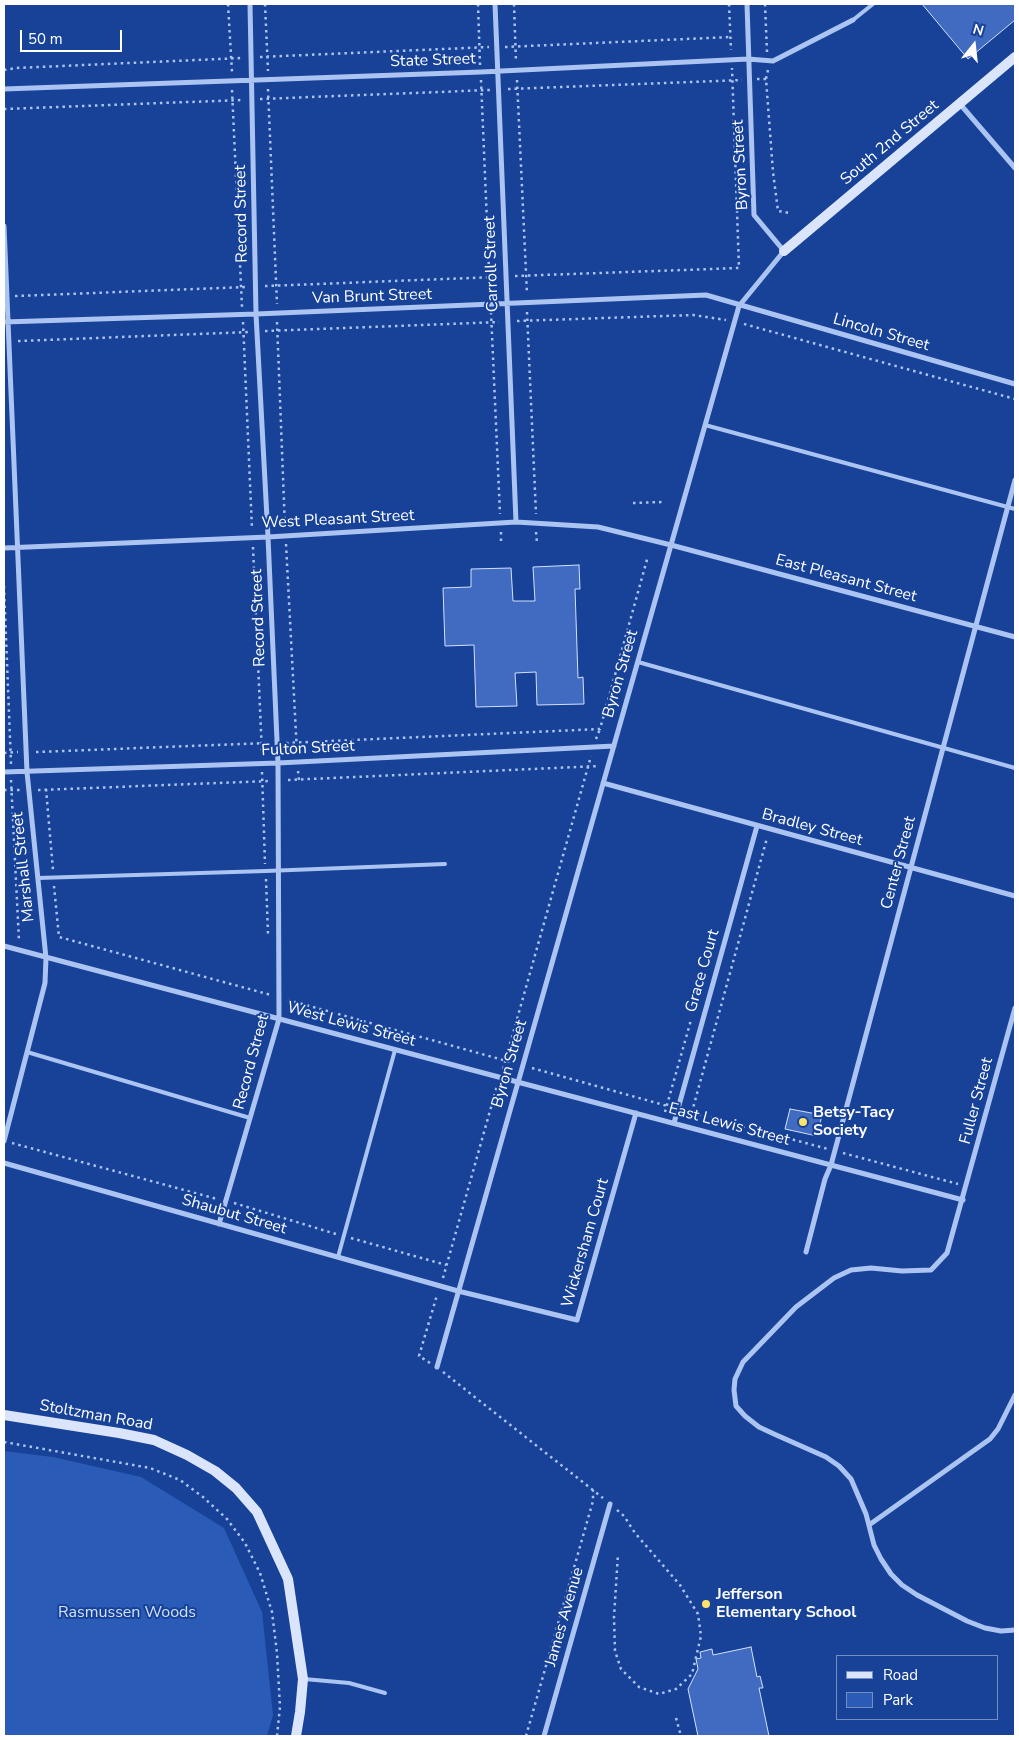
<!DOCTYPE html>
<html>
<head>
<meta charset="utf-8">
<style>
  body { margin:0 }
  #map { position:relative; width:1019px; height:1740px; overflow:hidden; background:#174298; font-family:"Nunito Sans",sans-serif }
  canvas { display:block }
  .frame { position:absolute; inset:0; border:5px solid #fff; pointer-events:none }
  .legend { position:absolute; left:836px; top:1655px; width:162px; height:65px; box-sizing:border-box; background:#174298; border:1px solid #748ec1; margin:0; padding:6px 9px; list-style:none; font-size:15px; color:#fff }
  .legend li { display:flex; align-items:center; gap:10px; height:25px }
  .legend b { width:25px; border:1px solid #748ec1 }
  .north { position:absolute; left:949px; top:20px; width:50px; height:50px; -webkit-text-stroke:4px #174298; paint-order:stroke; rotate:16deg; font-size:14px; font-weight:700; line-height:20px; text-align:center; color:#fff }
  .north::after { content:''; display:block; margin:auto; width:18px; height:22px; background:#fff; clip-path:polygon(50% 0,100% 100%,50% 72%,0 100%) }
  .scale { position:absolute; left:20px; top:30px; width:102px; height:22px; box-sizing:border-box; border:2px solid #fff; border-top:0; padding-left:6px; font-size:15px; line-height:18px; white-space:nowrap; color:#fff; -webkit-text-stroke:4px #174298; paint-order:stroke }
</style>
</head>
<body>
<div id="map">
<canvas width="1019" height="1740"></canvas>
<div class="frame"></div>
<ul class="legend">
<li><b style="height:6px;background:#dae5fc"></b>Road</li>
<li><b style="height:14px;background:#2a5bb6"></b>Park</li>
</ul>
<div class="north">N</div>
<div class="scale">50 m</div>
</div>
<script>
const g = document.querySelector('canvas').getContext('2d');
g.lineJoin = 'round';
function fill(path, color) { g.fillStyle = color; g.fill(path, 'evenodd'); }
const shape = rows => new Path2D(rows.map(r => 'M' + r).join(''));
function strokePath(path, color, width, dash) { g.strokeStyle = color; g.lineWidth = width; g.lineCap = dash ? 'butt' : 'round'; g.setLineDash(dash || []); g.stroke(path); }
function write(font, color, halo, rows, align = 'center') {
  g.font = font + ' "Nunito Sans",sans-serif'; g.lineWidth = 4; g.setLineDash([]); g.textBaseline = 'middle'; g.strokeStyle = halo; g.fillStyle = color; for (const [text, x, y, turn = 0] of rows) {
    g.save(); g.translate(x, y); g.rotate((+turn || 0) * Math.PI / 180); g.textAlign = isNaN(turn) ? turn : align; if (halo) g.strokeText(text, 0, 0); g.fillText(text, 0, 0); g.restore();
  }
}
fill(shape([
  [4,1451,53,1457,141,1477,224,1528,262,1612,273,1715,267,1736,4,1736]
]), '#2a5bb6');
const building = shape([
  [922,4,1015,4,1015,20,968,59,922,4],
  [579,565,580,589,575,589,578,678,583,677,584,704,537,705,536,672,515,673,517,706,476,707,474,645,445,646,443,588,471,587,471,569,511,568,513,601,535,601,533,567,579,565],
  [790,1109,822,1115,817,1136,785,1129,790,1109],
  [751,1647,757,1677,760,1676,763,1688,759,1688,769,1736,698,1736,688,1689,698,1669,696,1659,701,1658,700,1652,712,1649,713,1655,751,1647]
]);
fill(building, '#406bc0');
strokePath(building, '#d2e1fc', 1);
strokePath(shape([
  [228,4,232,72],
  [265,4,268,71],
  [478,4,480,65],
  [514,4,516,62],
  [729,4,731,50],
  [765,4,767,52],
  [505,47,731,37],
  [260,57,489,47],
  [4,70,16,68,242,58],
  [768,70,766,79,773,172,778,211,790,213],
  [757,79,766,79],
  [481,80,490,294],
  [517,80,527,294],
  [268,89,277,304],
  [508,89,742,80],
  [232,90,242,307],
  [260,99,490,90],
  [4,109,242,100],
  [515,276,739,268,732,68],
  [265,286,497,277],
  [15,296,247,287],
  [491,312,500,514],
  [527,312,536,514],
  [517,321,693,315,726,320],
  [243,322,252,529],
  [277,322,285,528],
  [744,324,1015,399],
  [265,331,499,322],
  [18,341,250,332],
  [633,503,664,502],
  [501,532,501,544],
  [536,532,537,543],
  [286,544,297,753],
  [253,547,262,754],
  [4,586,11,764],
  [596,739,600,729],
  [286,743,600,729,648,556],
  [36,752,268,743],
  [4,753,18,752],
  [298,771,299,780],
  [262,772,265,864],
  [11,780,19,941],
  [288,780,599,766],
  [46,789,53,870],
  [4,790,20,790],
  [38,790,270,781],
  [266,879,268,934],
  [54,886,59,937,271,995],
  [288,1000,514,1063],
  [532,1068,671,1107],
  [503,1069,591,756],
  [686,1111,828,1149],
  [665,1112,691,1020],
  [690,1119,767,838],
  [12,1143,217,1199],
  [843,1153,958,1184],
  [234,1203,336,1234],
  [351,1238,446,1265],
  [443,1278,497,1086],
  [430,1363,419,1356,437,1295],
  [443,1372,603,1498],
  [4,1442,150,1468,180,1480,203,1497,227,1519,245,1543,260,1573,272,1612,277,1653,280,1707,277,1736],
  [617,1510,624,1516,635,1533,680,1585,698,1614,701,1636,692,1674,676,1689,659,1694,639,1687,621,1669,615,1651,614,1617,618,1554],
  [676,1718,681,1736],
  [526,1736,593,1501,593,1490]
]), '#abc4f2', 2.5, [2.5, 4]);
strokePath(shape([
  [853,20,873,4],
  [705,425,1015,509],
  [638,662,1015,768],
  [38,878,266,871,445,864],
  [27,1052,250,1118],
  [338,1257,395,1050],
  [304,1679,349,1683,385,1693]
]), '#abc4f2', 4);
strokePath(shape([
  [495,4,516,522],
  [4,89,481,72,748,59,773,61,853,20],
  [960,104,1015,168],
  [4,226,27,772,46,958,45,983,4,1141],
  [4,322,256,314,706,295,1015,384],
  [4,548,268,537,516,522,598,527,671,545,1015,637],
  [4,772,278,763,614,746],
  [603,783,1015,896],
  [4,946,963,1200],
  [1015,1008,947,1253,931,1270,902,1271,871,1268,851,1270,834,1278,796,1307,743,1362,735,1379,734,1390,736,1406,745,1416,759,1427,774,1434,826,1457,839,1466,851,1479,866,1514,874,1545,881,1559,891,1574,902,1585,917,1595,967,1621,985,1628,1001,1631,1015,1630],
  [674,1123,757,826],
  [4,1163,458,1291,577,1320,636,1113],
  [219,1224,279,1019,278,763,268,537,256,314,250,4],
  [806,1252,825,1179,831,1165,1015,480],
  [437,1367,739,306,784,251,754,215,747,4],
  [869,1525,990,1439,998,1429,1015,1395],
  [544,1736,610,1504]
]), '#abc4f2', 5);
strokePath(shape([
  [784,251,1015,57],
  [4,1415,119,1433,154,1440,187,1455,215,1471,236,1488,257,1512,288,1579,303,1679,300,1712,296,1736]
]), '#dae5fc', 10);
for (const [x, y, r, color] of [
  [803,1122,5,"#ffe46b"],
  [706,1604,5,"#ffe46b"]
]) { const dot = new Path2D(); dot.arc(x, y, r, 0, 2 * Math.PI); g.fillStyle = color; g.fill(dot); strokePath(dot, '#174298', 2); }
write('16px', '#fff', '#174298', [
  ["State Street",433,61,-2],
  ["South 2nd Street",890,143,-40],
  ["Byron Street",741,165,-93],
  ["Record Street",242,214,-91],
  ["Carroll Street",492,264,-92],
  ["Van Brunt Street",372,297,-2],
  ["Lincoln Street",881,333,16],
  ["West Pleasant Street",338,520,-3],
  ["East Pleasant Street",846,579,15],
  ["Record Street",259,618,-92],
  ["Byron Street",621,674,-74],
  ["Fulton Street",308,749,-3],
  ["Bradley Street",812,828,15],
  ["Center Street",899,863,-75],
  ["Marshall Street",24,867,-96],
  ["Grace Court",703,971,-74],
  ["West Lewis Street",351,1025,15],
  ["Record Street",252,1062,-75],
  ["Byron Street",510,1064,-74],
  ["Fuller Street",977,1101,-75],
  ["East Lewis Street",729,1125,15],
  ["Shaubut Street",234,1215,16],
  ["Wickersham Court",586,1243,-74],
  ["Stoltzman Road",96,1416,10],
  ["James Avenue",565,1617,-74]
]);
write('bold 16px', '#fff', '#174298', [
  ["Betsy-Tacy",813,1113],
  ["Society",813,1131],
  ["Jefferson",716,1595],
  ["Elementary School",716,1613]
], 'left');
write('16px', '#d2e1fc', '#174298', [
  ["Rasmussen Woods",127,1613]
]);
</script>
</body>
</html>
